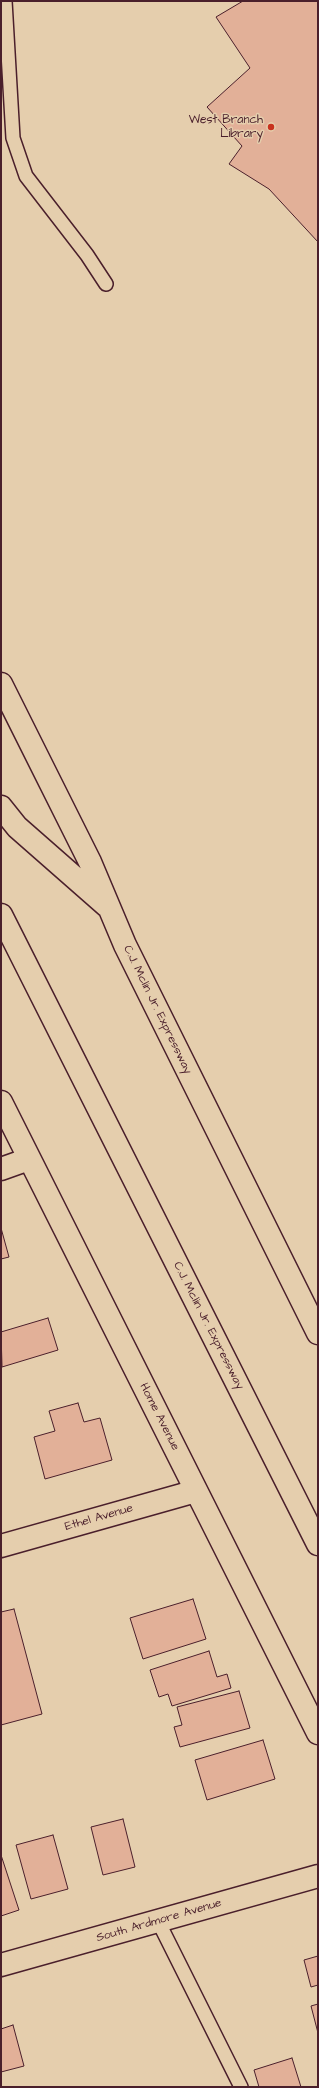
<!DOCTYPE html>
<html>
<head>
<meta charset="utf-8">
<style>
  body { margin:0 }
  #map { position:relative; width:319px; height:2088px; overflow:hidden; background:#e5cead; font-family:"Architects Daughter",sans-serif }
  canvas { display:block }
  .frame { position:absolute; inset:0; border:2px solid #4a1f2b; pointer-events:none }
</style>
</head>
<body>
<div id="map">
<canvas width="319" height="2088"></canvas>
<div class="frame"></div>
</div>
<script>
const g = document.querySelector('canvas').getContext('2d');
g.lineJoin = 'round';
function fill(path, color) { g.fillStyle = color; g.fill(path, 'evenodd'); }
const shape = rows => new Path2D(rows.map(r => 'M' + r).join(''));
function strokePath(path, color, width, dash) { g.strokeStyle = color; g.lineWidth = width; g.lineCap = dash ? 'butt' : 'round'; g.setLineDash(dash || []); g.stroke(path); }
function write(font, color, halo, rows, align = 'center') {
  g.font = font + ' "Architects Daughter",sans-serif'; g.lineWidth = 3; g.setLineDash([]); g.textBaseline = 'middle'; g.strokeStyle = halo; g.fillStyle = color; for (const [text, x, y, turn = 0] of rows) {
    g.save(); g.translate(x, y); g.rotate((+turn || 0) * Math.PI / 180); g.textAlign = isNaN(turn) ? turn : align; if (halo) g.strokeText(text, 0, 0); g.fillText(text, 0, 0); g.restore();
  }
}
const building = shape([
  [243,1,318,1,318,242,269,189,229,164,242,146,207,107,250,68,216,17,243,1],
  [1,1228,9,1257,1,1259,1,1228],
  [48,1318,58,1350,2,1367,1,1332,48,1318],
  [78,1403,84,1422,100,1418,112,1460,45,1479,34,1437,55,1431,49,1411,78,1403],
  [193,1599,206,1639,143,1659,130,1618,193,1599],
  [14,1609,42,1714,1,1725,1,1612,14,1609],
  [209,1651,217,1677,227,1674,231,1688,172,1706,168,1694,159,1697,150,1670,209,1651],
  [239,1691,250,1728,180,1747,174,1727,182,1725,177,1707,239,1691],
  [263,1740,275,1779,207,1800,195,1760,263,1740],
  [123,1819,135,1867,103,1875,91,1827,123,1819],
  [53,1835,68,1889,31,1899,16,1845,53,1835],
  [1,1855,19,1910,1,1916,1,1855],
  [318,1956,318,1985,311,1987,304,1960,318,1956],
  [318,2004,318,2033,311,2006,318,2004],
  [13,2025,24,2066,1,2072,1,2029,13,2025],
  [292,2058,301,2087,259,2087,254,2070,292,2058]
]);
fill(building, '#e2b098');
strokePath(building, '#4a1f2b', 1);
const lane = shape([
  [5,1,13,138,26,176,87,255,106,284],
  [158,1921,241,2087]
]);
const street = shape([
  [1,1102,318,1733],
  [1,1169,29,1159],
  [1,1546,196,1491],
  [1,1965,318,1876]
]);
const highway = shape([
  [1,684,90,862,125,945,318,1333],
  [1,807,17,827,107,906],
  [1,915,318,1544]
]);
strokePath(lane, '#4a1f2b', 16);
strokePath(street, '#4a1f2b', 25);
strokePath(highway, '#4a1f2b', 25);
strokePath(lane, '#e5cead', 13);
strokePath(street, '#e5cead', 22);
strokePath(highway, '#e5cead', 22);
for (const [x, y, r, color] of [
  [271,127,4,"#c8321e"]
]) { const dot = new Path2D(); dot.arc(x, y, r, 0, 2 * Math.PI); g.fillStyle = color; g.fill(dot); strokePath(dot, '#e5cead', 1.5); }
write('12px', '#4a1f2b', '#e5cead', [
  ["West Branch",263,120],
  ["Library",263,134]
], 'right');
write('12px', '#4a1f2b', '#e5cead', [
  ["C.J. Mclin Jr. Expressway",157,1010,64],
  ["C.J. Mclin Jr. Expressway",208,1326,63],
  ["Home Avenue",159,1417,63],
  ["Ethel Avenue",99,1518,-16],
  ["South Ardmore Avenue",159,1921,-16]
]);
</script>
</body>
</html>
